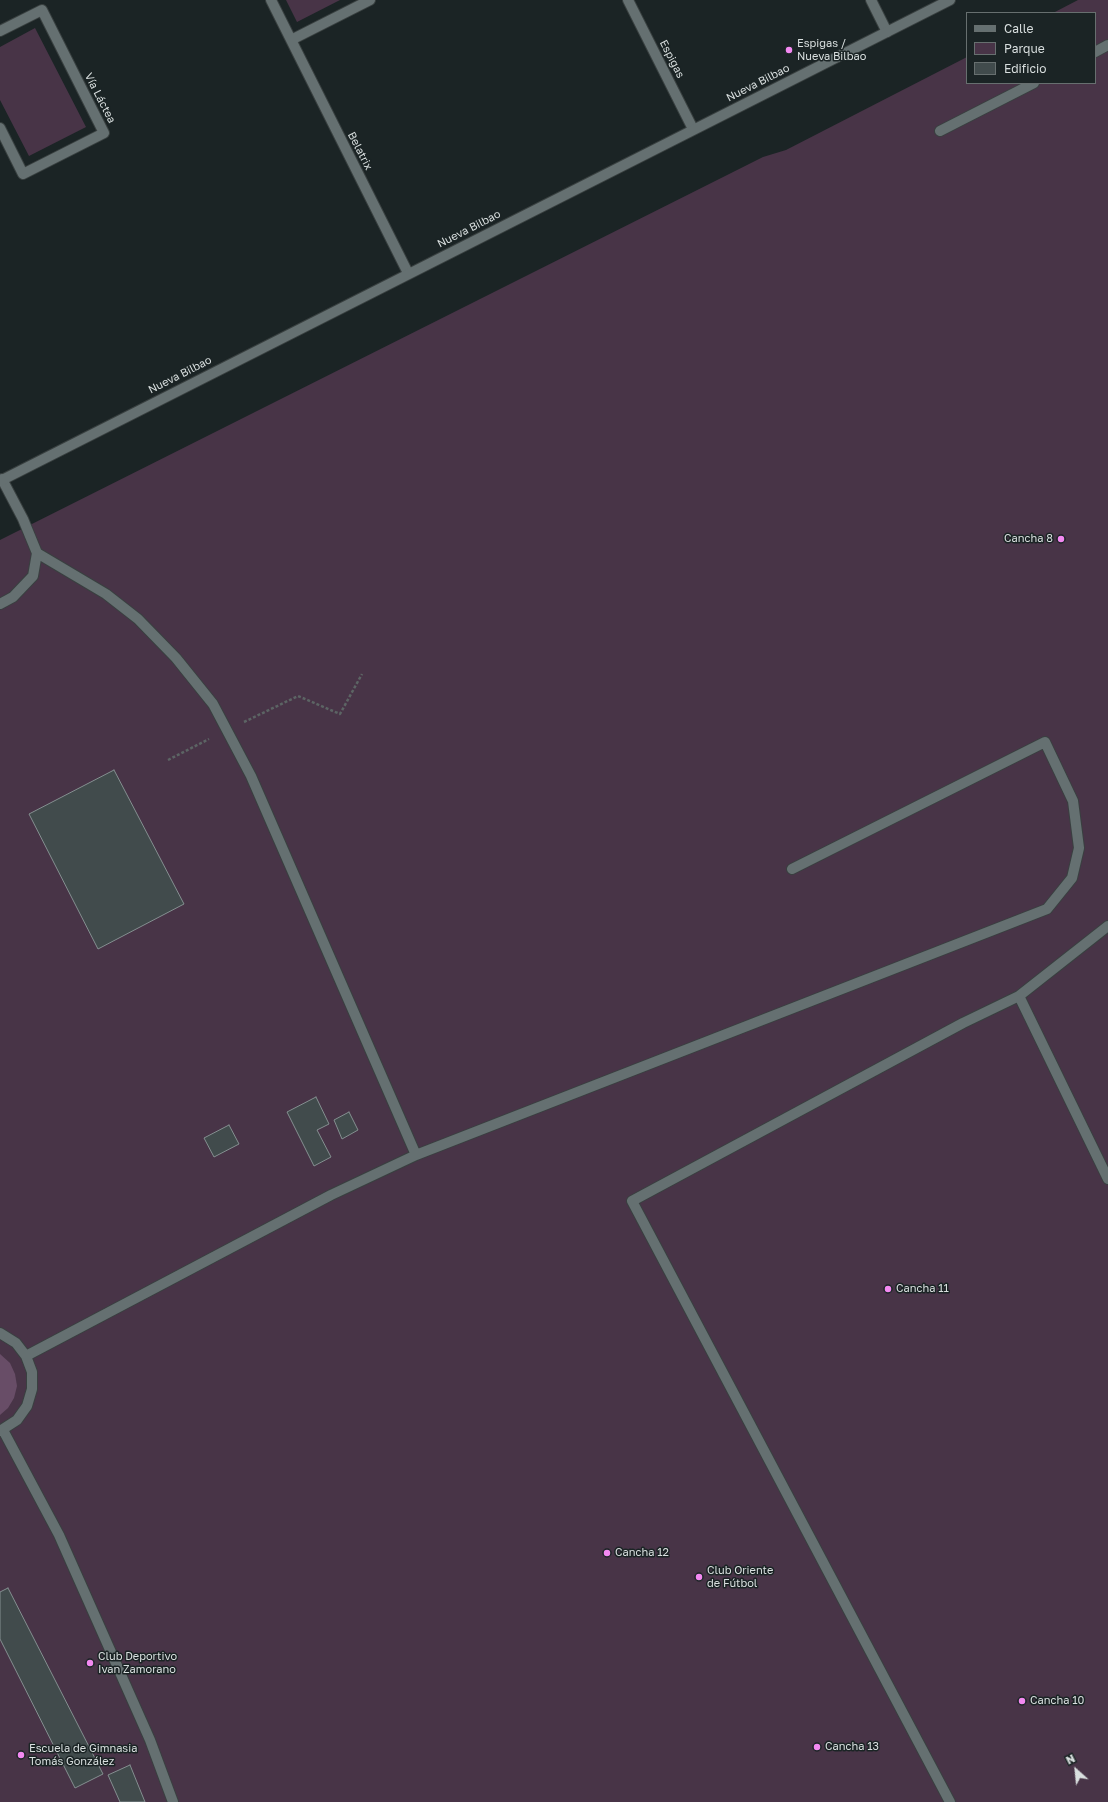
<!DOCTYPE html>
<html>
<head>
<meta charset="utf-8">
<style>
  body { margin:0 }
  #map { position:relative; width:1108px; height:1802px; overflow:hidden; background:#1b2425; font-family:"Golos Text",sans-serif }
  canvas { display:block }
  .legend { position:absolute; left:966px; top:12px; width:130px; height:72px; box-sizing:border-box; background:#1b2425; border:1px solid #676f6f; margin:0; padding:5px 7px; list-style:none; font-size:12px; color:#d9dfdf }
  .legend li { display:flex; align-items:center; gap:8px; height:20px }
  .legend b { width:20px; border:1px solid #676f6f }
  .north { position:absolute; left:1056px; top:1750px; width:40px; height:40px; -webkit-text-stroke:3px #1b2425; paint-order:stroke; rotate:333deg; font-size:11px; font-weight:700; line-height:16px; text-align:center; color:#d9dfdf }
  .north::after { content:''; display:block; margin:auto; width:14px; height:18px; background:#d9dfdf; clip-path:polygon(50% 0,100% 100%,50% 72%,0 100%) }
</style>
</head>
<body>
<div id="map">
<canvas width="1108" height="1802"></canvas>
<ul class="legend">
<li><b style="height:5px;background:#657071"></b>Calle</li>
<li><b style="height:11px;background:#483447"></b>Parque</li>
<li><b style="height:11px;background:#414b4c"></b>Edificio</li>
</ul>
<div class="north">N</div>
</div>
<script>
const g = document.querySelector('canvas').getContext('2d');
g.lineJoin = 'round';
function fill(path, color) { g.fillStyle = color; g.fill(path, 'evenodd'); }
const shape = rows => new Path2D(rows.map(r => 'M' + r).join(''));
function strokePath(path, color, width, dash) { g.strokeStyle = color; g.lineWidth = width; g.lineCap = dash ? 'butt' : 'round'; g.setLineDash(dash || []); g.stroke(path); }
function write(font, color, halo, rows, align = 'center') {
  g.font = font + ' "Golos Text",sans-serif'; g.lineWidth = 3; g.setLineDash([]); g.textBaseline = 'middle'; g.strokeStyle = halo; g.fillStyle = color; for (const [text, x, y, turn = 0] of rows) {
    g.save(); g.translate(x, y); g.rotate((+turn || 0) * Math.PI / 180); g.textAlign = isNaN(turn) ? turn : align; if (halo) g.strokeText(text, 0, 0); g.fillText(text, 0, 0); g.restore();
  }
}
fill(shape([
  [286,0,340,0,297,22],
  [1078,0,1108,0,1108,1802,0,1802,0,540,763,157,786,150,967,57,967,83,1095,83,1095,13,1053,13],
  [35,28,86,127,29,156,0,100,0,47]
]), '#483447');
fill(shape([
  [0,1354,10,1363,15,1374,17,1386,14,1398,8,1408,0,1415]
]), '#684d67');
const building = shape([
  [114,770,184,904,98,949,29,814,114,770],
  [316,1097,329,1124,317,1130,331,1157,314,1166,287,1112,316,1097],
  [349,1112,358,1130,342,1139,334,1120,349,1112],
  [229,1125,239,1144,214,1157,204,1138,229,1125],
  [8,1588,103,1774,75,1788,0,1639,0,1592,8,1588],
  [130,1765,145,1802,120,1802,108,1775,130,1765]
]);
fill(building, '#414b4c');
strokePath(building, '#848f90', 1);
const service = shape([
  [1095,52,1108,45],
  [940,131,1034,83],
  [37,553,106,594,138,619,176,658,213,704,251,776,416,1155],
  [0,604,13,597,33,576,37,553,23,519,2,479],
  [1019,996,1108,1179],
  [0,1333,16,1343,26,1356,32,1372,32,1389,27,1406,17,1420,0,1431],
  [26,1356,331,1195,416,1155,1047,909,1072,878,1079,848,1073,801,1045,742,792,869],
  [3,1430,59,1535,150,1740,173,1802],
  [950,1802,632,1201,963,1023,1019,996,1108,926]
]);
const minor = shape([
  [271,0,408,273],
  [628,0,693,129],
  [871,0,887,32],
  [0,31,42,10,104,133,23,174,0,128],
  [291,40,370,0]
]);
const tertiary = shape([
  [0,481,950,0]
]);
strokePath(service, '#394040', 12);
strokePath(minor, '#394040', 12);
strokePath(tertiary, '#394040', 12);
strokePath(shape([
  [244,722,298,696,340,714,362,674],
  [168,760,209,739]
]), '#5c6464', 2.5, [3, 2]);
strokePath(service, '#657071', 10);
strokePath(minor, '#657071', 10);
strokePath(tertiary, '#657071', 10);
for (const [x, y, r, color] of [
  [789,50,4,"#f389f1"],
  [1061,539,4,"#f389f1"],
  [888,1289,4,"#f389f1"],
  [607,1553,4,"#f389f1"],
  [699,1577,4,"#f389f1"],
  [90,1663,4,"#f389f1"],
  [1022,1701,4,"#f389f1"],
  [817,1747,4,"#f389f1"],
  [21,1755,4,"#f389f1"]
]) { const dot = new Path2D(); dot.arc(x, y, r, 0, 2 * Math.PI); g.fillStyle = color; g.fill(dot); strokePath(dot, '#1b2425', 1.5); }
write('11px', '#d9dfdf', '#1b2425', [
  ["Espigas /",797,44],
  ["Nueva Bilbao",797,57],
  ["Cancha 8",1053,539,"right"],
  ["Cancha 11",896,1289],
  ["Cancha 12",615,1553],
  ["Club Oriente",707,1571],
  ["de Fútbol",707,1584],
  ["Club Deportivo",98,1657],
  ["Ivan Zamorano",98,1670],
  ["Cancha 10",1030,1701],
  ["Cancha 13",825,1747],
  ["Escuela de Gimnasia",29,1749],
  ["Tomás González",29,1762]
], 'left');
write('11px', '#d9dfdf', '#1b2425', [
  ["Espigas",672,59,63],
  ["Nueva Bilbao",758,83,-27],
  ["Vía Láctea",100,98,63],
  ["Belatrix",360,151,63],
  ["Nueva Bilbao",469,229,-27],
  ["Nueva Bilbao",180,375,-27]
]);
</script>
</body>
</html>
